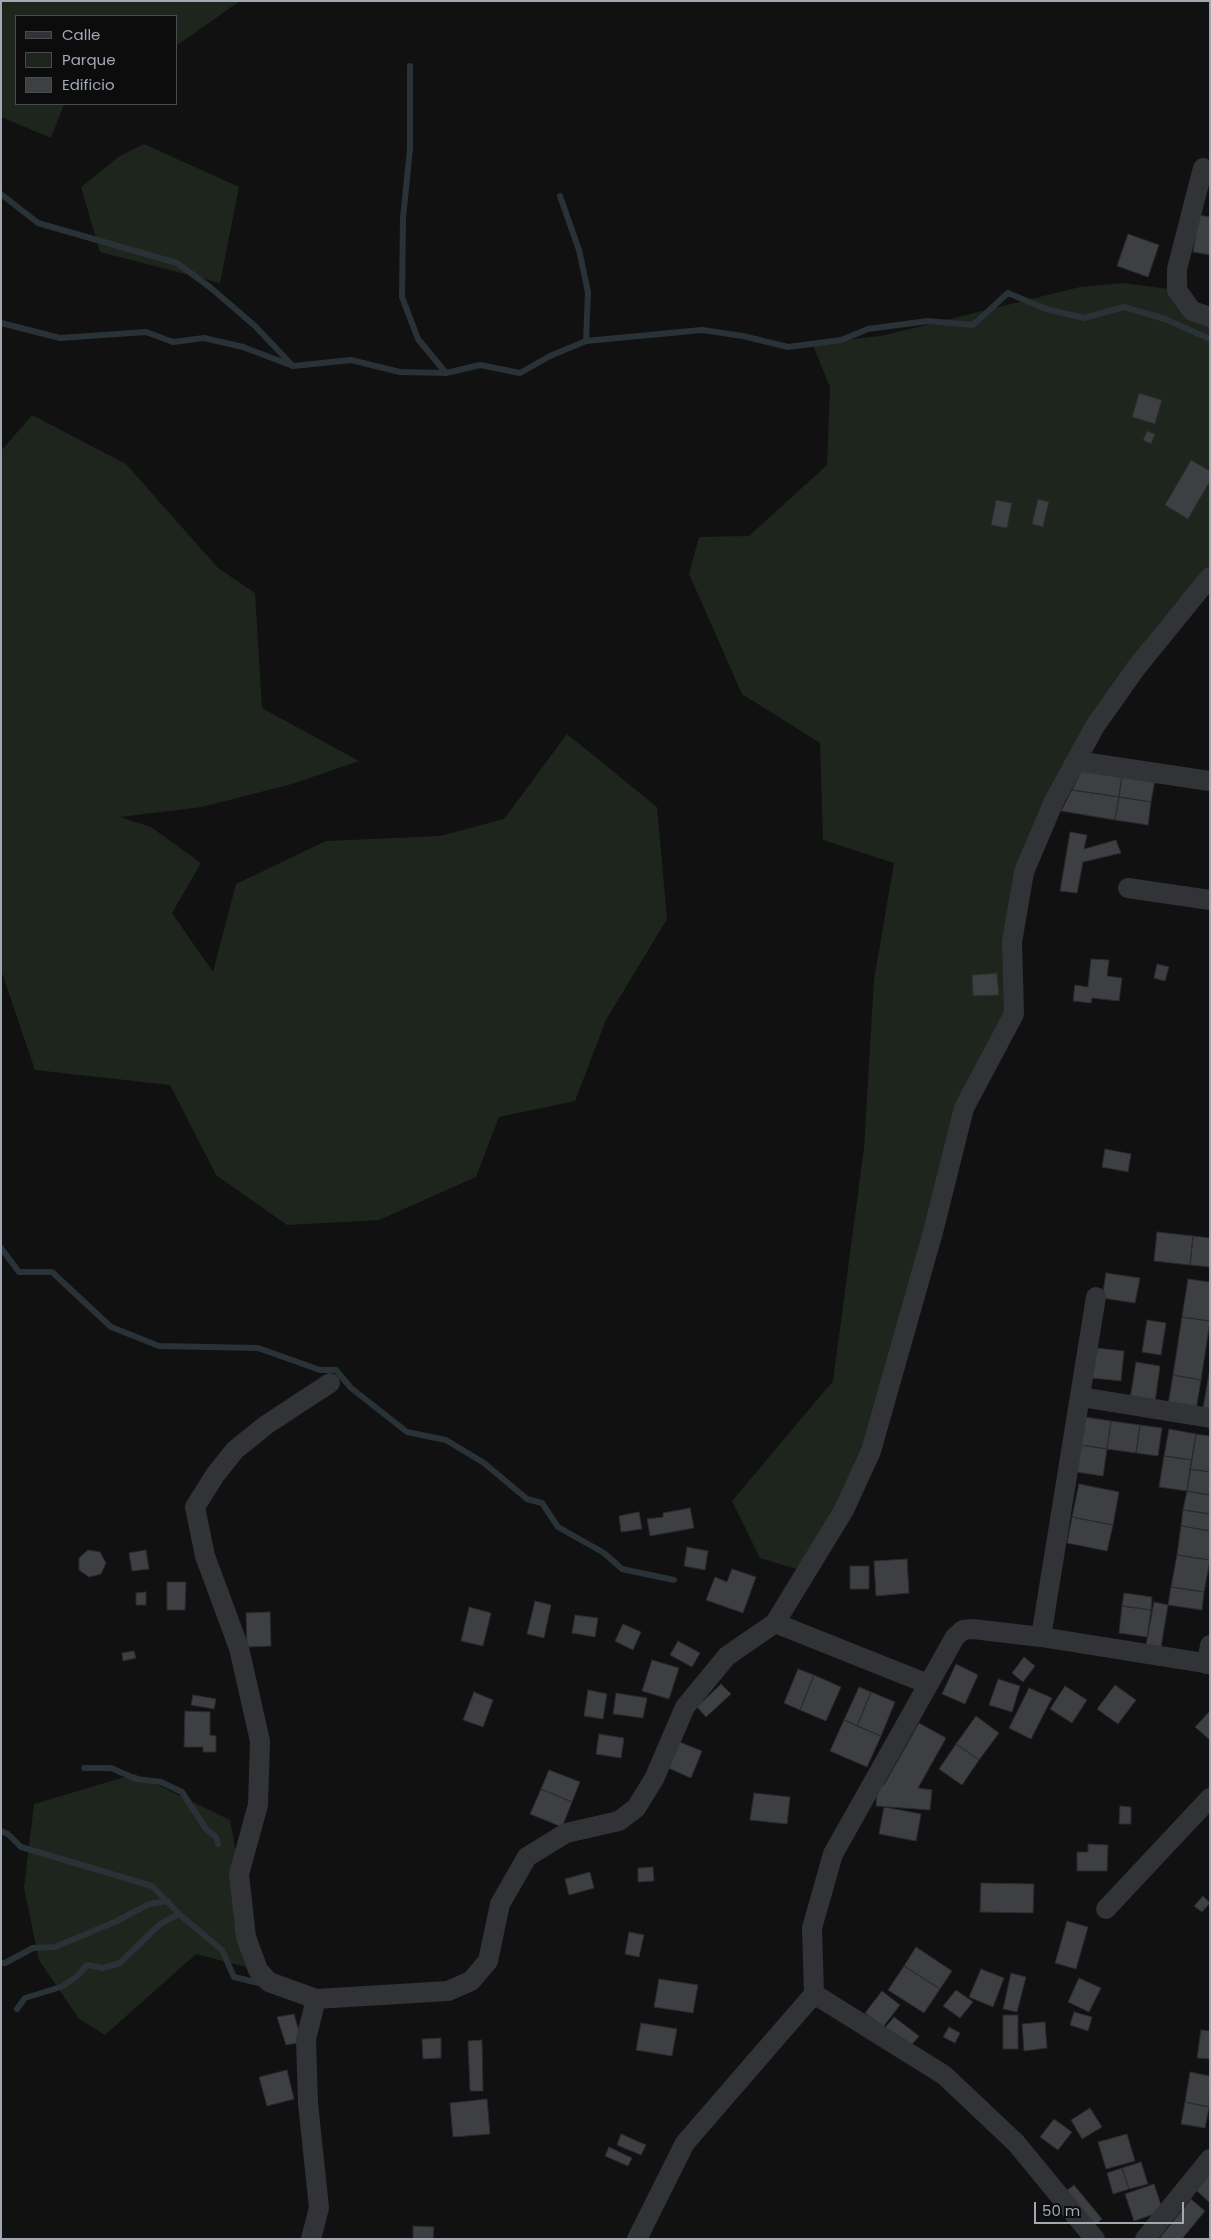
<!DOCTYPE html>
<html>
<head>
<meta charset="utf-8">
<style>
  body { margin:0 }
  #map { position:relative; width:1211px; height:2240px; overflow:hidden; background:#111112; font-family:Poppins,sans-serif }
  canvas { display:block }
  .frame { position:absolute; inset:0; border:2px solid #a2a9b3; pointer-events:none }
  .legend { position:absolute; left:15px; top:15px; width:162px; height:90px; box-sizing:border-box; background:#0c0c0d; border:1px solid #484b4f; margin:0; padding:6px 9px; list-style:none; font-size:15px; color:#a2a9b3 }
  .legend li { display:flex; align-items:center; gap:10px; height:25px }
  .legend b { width:25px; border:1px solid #484b4f }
  .scale { position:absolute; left:1034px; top:2202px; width:150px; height:22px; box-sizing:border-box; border:2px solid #a2a9b3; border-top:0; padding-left:6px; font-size:15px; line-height:18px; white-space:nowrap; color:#a2a9b3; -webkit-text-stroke:4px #0c0c0d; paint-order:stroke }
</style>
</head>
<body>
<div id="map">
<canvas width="1211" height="2240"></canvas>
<div class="frame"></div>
<ul class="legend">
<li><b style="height:6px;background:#323337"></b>Calle</li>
<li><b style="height:14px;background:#1d251d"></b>Parque</li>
<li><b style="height:14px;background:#3d3f42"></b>Edificio</li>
</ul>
<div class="scale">50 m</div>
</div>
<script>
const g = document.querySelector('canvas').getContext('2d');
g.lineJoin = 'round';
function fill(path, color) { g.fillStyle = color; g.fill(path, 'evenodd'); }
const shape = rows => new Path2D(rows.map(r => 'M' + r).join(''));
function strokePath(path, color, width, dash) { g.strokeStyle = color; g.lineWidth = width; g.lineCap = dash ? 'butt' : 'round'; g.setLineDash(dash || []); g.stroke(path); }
fill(shape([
  [1,1,240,1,176,46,176,16,16,16,16,104,64,104,51,138,1,117],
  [144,144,239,187,220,283,100,252,81,187,120,156],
  [1122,283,1177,290,1210,317,1210,577,1136,668,1024,872,1014,1014,964,1108,871,1451,806,1572,760,1558,732,1501,833,1381,864,1148,874,980,894,863,823,840,820,743,742,694,689,574,699,537,749,536,827,465,830,387,812,343,881,336,1080,287],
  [32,415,126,464,218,568,255,593,262,708,359,761,292,784,202,807,120,817,151,827,201,863,172,913,213,972,236,884,326,841,440,836,504,819,567,734,657,807,667,919,606,1020,575,1101,499,1117,476,1177,379,1220,287,1225,216,1175,170,1085,35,1070,1,970,1,451],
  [135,1774,230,1820,258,1970,196,1954,105,2035,79,2019,39,1960,24,1888,34,1804]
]), '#1d251d');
strokePath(shape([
  [410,66,410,149,403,218,402,297,418,339,446,373],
  [1,194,38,223,177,263,211,288,255,326,291,364],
  [560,196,579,250,588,292,586,341],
  [1,323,60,338,146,332,173,342,204,338,243,347,293,366,351,360,400,372,446,373,480,365,520,373,550,356,586,341,702,330,743,336,788,347,841,340,868,329,928,321,973,325,1008,293,1046,309,1084,318,1124,307,1165,319,1210,339],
  [1,1248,19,1272,52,1272,111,1327,159,1346,258,1348,320,1370,336,1370,351,1388,407,1432,446,1440,484,1463,527,1499,542,1503,558,1527,604,1553,622,1569,674,1580],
  [84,1768,111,1768,136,1779,161,1782,182,1792,206,1829,216,1837,218,1844],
  [1,1831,8,1834,21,1847,152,1886,179,1914,222,1950,234,1977,263,1984],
  [1,1963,5,1963,33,1948,55,1947,117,1921,149,1904,168,1901],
  [17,2009,25,1998,61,1987,76,1977,87,1965,103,1968,120,1963,160,1924,179,1914]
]), '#293237', 6);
const building = shape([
  [1199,215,1210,217,1210,255,1193,252,1199,215],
  [1128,234,1159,245,1148,277,1117,266,1128,234],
  [1139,393,1162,400,1155,424,1132,417,1139,393],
  [1147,431,1155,434,1151,444,1143,440,1147,431],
  [1191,460,1210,471,1210,481,1188,519,1165,505,1191,460],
  [1038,499,1049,502,1043,527,1032,524,1038,499],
  [996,500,1012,503,1007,528,991,525,996,500],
  [1083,768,1122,775,1119,797,1072,790,1083,768],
  [1122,775,1155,780,1151,802,1119,797,1122,775],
  [1072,790,1119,797,1115,820,1061,811,1072,790],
  [1119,797,1151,802,1148,825,1115,820,1119,797],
  [1070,832,1087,835,1084,849,1116,840,1121,853,1083,862,1077,893,1060,891,1070,832],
  [1091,959,1109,960,1107,976,1122,978,1119,1001,1092,998,1091,1003,1073,1001,1075,985,1088,987,1091,959],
  [1157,964,1169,967,1165,981,1154,978,1157,964],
  [997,973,999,995,973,996,972,975,997,973],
  [1105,1149,1131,1154,1128,1172,1102,1167,1105,1149],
  [1157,1232,1193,1236,1190,1265,1154,1261,1157,1232],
  [1193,1236,1210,1238,1210,1267,1190,1265,1193,1236],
  [1106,1273,1140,1278,1135,1303,1102,1298,1106,1273],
  [1188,1279,1210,1282,1210,1321,1182,1317,1188,1279],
  [1182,1317,1210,1321,1201,1380,1173,1375,1182,1317],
  [1147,1320,1166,1323,1161,1355,1142,1352,1147,1320],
  [1096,1348,1124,1351,1121,1381,1092,1378,1096,1348],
  [1136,1362,1160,1366,1155,1402,1130,1399,1136,1362],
  [1209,1374,1210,1374,1210,1409,1203,1408,1209,1374],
  [1173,1375,1201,1380,1196,1410,1168,1405,1173,1375],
  [1085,1417,1111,1421,1107,1449,1080,1445,1085,1417],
  [1111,1421,1140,1425,1136,1453,1107,1449,1111,1421],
  [1140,1425,1162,1428,1158,1456,1136,1453,1140,1425],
  [1169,1429,1196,1434,1192,1460,1164,1456,1169,1429],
  [1196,1434,1210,1436,1210,1472,1190,1469,1196,1434],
  [1080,1445,1107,1449,1103,1476,1076,1472,1080,1445],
  [1164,1456,1192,1460,1187,1491,1159,1487,1164,1456],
  [1190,1469,1210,1472,1210,1495,1187,1491,1190,1469],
  [1079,1484,1119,1492,1113,1525,1072,1517,1079,1484],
  [1187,1491,1210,1495,1210,1514,1183,1510,1187,1491],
  [690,1508,694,1528,650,1536,647,1519,663,1517,663,1513,690,1508],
  [1183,1510,1210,1514,1210,1531,1181,1526,1183,1510],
  [639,1512,642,1529,621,1532,619,1516,639,1512],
  [1072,1517,1113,1525,1107,1551,1067,1543,1072,1517],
  [1181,1526,1210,1531,1210,1560,1177,1555,1181,1526],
  [687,1547,708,1551,705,1570,684,1566,687,1547],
  [88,1550,100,1552,106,1563,101,1574,89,1577,79,1570,79,1558,88,1550],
  [146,1550,149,1569,132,1571,129,1553,146,1550],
  [1177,1555,1210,1560,1204,1592,1171,1587,1177,1555],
  [907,1559,909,1593,876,1596,874,1561,907,1559],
  [850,1566,869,1566,869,1589,850,1589,850,1566],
  [732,1569,756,1577,743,1613,706,1600,715,1577,727,1582,732,1569],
  [167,1582,186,1582,185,1610,167,1610,167,1582],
  [1171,1587,1204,1592,1202,1610,1168,1605,1171,1587],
  [146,1592,146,1605,136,1605,136,1593,146,1592],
  [1124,1593,1152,1597,1151,1610,1122,1606,1124,1593],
  [535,1601,551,1605,544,1638,527,1634,535,1601],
  [1154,1602,1168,1605,1161,1647,1146,1645,1154,1602],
  [1122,1606,1151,1610,1147,1637,1119,1633,1122,1606],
  [469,1607,491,1613,483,1646,461,1641,469,1607],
  [270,1612,271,1646,247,1647,246,1613,270,1612],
  [575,1615,598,1618,595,1637,572,1633,575,1615],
  [623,1624,641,1632,633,1650,615,1641,623,1624],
  [678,1641,700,1653,692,1667,670,1655,678,1641],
  [134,1651,136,1658,123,1661,122,1653,134,1651],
  [1024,1657,1035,1666,1023,1682,1012,1673,1024,1657],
  [652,1660,679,1668,669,1699,642,1691,652,1660],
  [956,1664,978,1675,965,1704,942,1694,956,1664],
  [798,1669,814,1675,800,1710,784,1703,798,1669],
  [814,1675,841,1687,826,1721,800,1710,814,1675],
  [998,1679,1020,1686,1012,1712,989,1705,998,1679],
  [721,1684,731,1694,706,1717,697,1707,721,1684],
  [1115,1685,1136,1700,1118,1724,1097,1709,1115,1685],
  [1065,1686,1087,1700,1072,1723,1050,1709,1065,1686],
  [859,1687,871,1692,857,1726,844,1720,859,1687],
  [1029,1688,1052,1698,1031,1739,1009,1728,1029,1688],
  [588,1690,607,1694,603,1719,584,1716,588,1690],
  [474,1692,493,1700,483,1727,463,1720,474,1692],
  [871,1692,895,1702,881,1736,857,1726,871,1692],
  [616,1693,647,1698,643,1718,613,1714,616,1693],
  [193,1695,216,1699,214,1709,191,1705,193,1695],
  [185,1711,210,1712,210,1735,216,1736,216,1752,203,1752,203,1747,184,1747,185,1711],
  [1210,1711,1210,1740,1195,1727,1210,1711],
  [976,1716,999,1733,979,1760,956,1744,976,1716],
  [844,1720,881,1736,867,1767,830,1751,844,1720],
  [919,1723,946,1738,918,1788,932,1790,930,1810,876,1806,878,1784,884,1785,919,1723],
  [599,1734,624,1738,621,1758,596,1754,599,1734],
  [677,1741,702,1751,691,1778,666,1767,677,1741],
  [956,1744,979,1760,962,1785,939,1769,956,1744],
  [549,1770,580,1782,572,1802,541,1789,549,1770],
  [541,1789,572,1802,562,1827,530,1814,541,1789],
  [754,1793,790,1797,787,1824,750,1820,754,1793],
  [1120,1806,1131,1807,1131,1824,1119,1824,1120,1806],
  [884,1807,921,1814,916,1841,879,1834,884,1807],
  [1088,1844,1108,1845,1107,1871,1077,1871,1077,1852,1088,1852,1088,1844],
  [653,1867,654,1881,638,1882,638,1868,653,1867],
  [590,1872,594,1888,569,1895,565,1879,590,1872],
  [981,1883,1034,1884,1033,1913,980,1912,981,1883],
  [1203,1896,1210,1903,1202,1912,1194,1906,1203,1896],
  [1067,1921,1088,1927,1076,1969,1055,1963,1067,1921],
  [629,1932,644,1935,639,1957,625,1954,629,1932],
  [916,1947,952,1971,940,1989,904,1966,916,1947],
  [904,1966,940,1989,924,2013,888,1990,904,1966],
  [981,1969,1004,1978,993,2007,969,1997,981,1969],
  [1011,1973,1026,1977,1017,2012,1003,2009,1011,1973],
  [1079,1978,1101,1988,1089,2012,1068,2002,1079,1978],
  [659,1979,698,1985,693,2013,654,2007,659,1979],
  [956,1990,973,2002,960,2018,943,2006,956,1990],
  [882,1991,900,2005,883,2027,865,2013,882,1991],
  [1074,2012,1092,2017,1088,2031,1070,2025,1074,2012],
  [294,2014,302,2042,286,2045,277,2017,294,2014],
  [1003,2015,1018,2015,1018,2049,1003,2049,1003,2015],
  [894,2017,919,2036,909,2048,884,2029,894,2017],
  [1045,2022,1047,2048,1024,2051,1022,2024,1045,2022],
  [641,2023,677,2029,672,2056,636,2050,641,2023],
  [949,2027,960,2033,955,2043,943,2037,949,2027],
  [1201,2030,1210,2031,1210,2059,1197,2058,1201,2030],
  [441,2038,441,2058,423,2059,422,2039,441,2038],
  [482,2040,483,2091,470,2091,468,2041,482,2040],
  [287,2070,294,2099,267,2106,259,2077,287,2070],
  [1190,2072,1210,2076,1209,2107,1185,2102,1190,2072],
  [487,2099,490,2134,453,2137,450,2103,487,2099],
  [1185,2102,1209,2107,1205,2128,1181,2124,1185,2102],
  [1090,2108,1102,2127,1082,2139,1071,2120,1090,2108],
  [1054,2119,1072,2132,1058,2150,1040,2137,1054,2119],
  [621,2134,646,2145,641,2155,617,2145,621,2134],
  [1127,2134,1135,2161,1106,2169,1098,2142,1127,2134],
  [609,2147,632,2158,628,2166,605,2156,609,2147],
  [1141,2162,1148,2184,1129,2189,1122,2168,1141,2162],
  [1122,2168,1129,2189,1113,2194,1107,2173,1122,2168],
  [1209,2176,1210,2177,1210,2203,1196,2190,1209,2176],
  [1154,2184,1163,2211,1134,2221,1125,2194,1154,2184],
  [1074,2185,1102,2219,1095,2225,1066,2191,1074,2185],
  [1191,2199,1205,2211,1182,2239,1159,2239,1191,2199],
  [413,2226,434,2227,433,2239,413,2239,413,2226]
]);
fill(building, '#3d3f42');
strokePath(building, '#2b2b2e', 1);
strokePath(shape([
  [1203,168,1177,269,1177,290,1192,311,1210,317],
  [1076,761,1210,781],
  [1128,888,1210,900],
  [330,1383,266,1425,235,1450,215,1475,195,1507,205,1556,239,1648,260,1741,258,1805,239,1874,246,1937,258,1970,269,1982,316,1999,448,1991,471,1981,488,1961,500,1904,527,1857,566,1833,619,1821,636,1808,654,1779,685,1707,727,1656,775,1623,844,1510,871,1451,933,1232,964,1108,1014,1014,1012,942,1024,872,1054,801,1095,726,1136,668,1210,577],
  [1081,1397,1210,1418],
  [775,1623,928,1684],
  [1041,1637,1096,1297],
  [1207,1664,1210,1645],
  [1106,1909,1210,1798],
  [814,1994,944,2075,1016,2143,1095,2239],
  [311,2239,319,2208,308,2103,306,2039,316,1999],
  [637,2239,685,2143,814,1994,812,1928,833,1854,955,1637,963,1630,973,1629,1041,1637,1210,1664],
  [1145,2239,1210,2159]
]), '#323337', 20);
</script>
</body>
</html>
